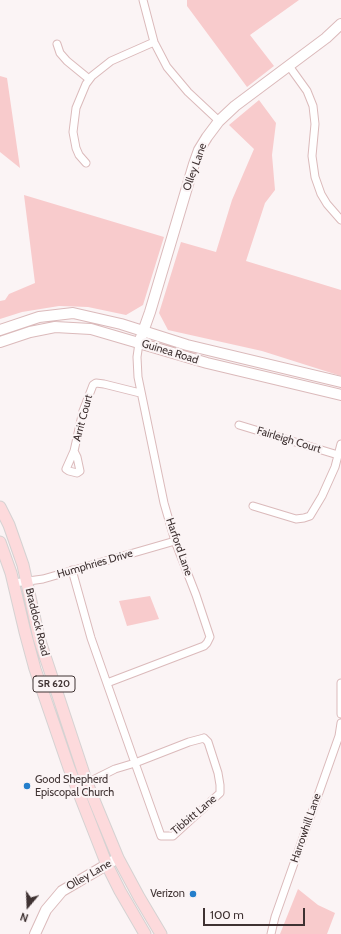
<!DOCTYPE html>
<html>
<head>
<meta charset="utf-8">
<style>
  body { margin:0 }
  #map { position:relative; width:341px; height:934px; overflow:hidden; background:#fbf4f5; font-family:Cabin,sans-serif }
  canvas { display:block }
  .north { position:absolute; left:8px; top:886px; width:40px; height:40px; -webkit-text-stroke:3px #fbf4f5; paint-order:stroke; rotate:199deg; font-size:11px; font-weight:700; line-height:16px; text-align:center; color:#3f3232 }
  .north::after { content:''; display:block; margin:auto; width:14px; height:18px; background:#3f3232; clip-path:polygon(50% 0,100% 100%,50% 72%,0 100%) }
  .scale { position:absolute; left:203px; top:908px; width:102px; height:18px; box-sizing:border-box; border:2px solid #3f3232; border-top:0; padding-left:5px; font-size:12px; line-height:14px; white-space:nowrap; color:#3f3232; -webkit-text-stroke:3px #fbf4f5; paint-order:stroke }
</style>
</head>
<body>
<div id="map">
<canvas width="341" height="934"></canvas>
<div class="north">N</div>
<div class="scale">100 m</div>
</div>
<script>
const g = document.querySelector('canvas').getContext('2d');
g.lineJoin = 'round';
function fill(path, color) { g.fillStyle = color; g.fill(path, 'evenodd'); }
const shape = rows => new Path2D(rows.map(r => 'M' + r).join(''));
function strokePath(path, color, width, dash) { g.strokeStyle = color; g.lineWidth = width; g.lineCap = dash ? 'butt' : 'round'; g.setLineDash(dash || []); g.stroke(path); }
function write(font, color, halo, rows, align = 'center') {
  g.font = font + ' Cabin,sans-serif'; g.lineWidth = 4; g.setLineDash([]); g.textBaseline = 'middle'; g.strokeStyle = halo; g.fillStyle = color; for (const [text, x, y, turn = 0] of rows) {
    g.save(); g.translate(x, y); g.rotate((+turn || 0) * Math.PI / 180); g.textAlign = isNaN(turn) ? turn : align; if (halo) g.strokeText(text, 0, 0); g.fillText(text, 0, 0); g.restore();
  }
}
fill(shape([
  [187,0,299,0,250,35,274,66,247,87,187,6],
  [0,76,7,78,20,168,0,152],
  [259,100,276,123,272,155,275,190,265,203,246,261,341,290,341,376,262,351,168,330,159,313,181,242,216,252,232,200,254,149,229,125],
  [24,195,164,237,143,305,126,315,88,307,59,306,22,312,0,319,0,301,5,300,9,294,35,283],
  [150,596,159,619,127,626,119,601],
  [298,889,318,905,335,913,327,934,280,934]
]), '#f8cbcc');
const street = shape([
  [143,0,154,42,167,67,188,92,219,121],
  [57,44,60,53,67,61,89,79],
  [289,66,307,91,313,106,315,124,312,156,315,177,321,194,327,204,341,220],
  [86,163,79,155,76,148,73,132,76,108,86,84,92,76,111,61,154,42],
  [239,425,338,455],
  [74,451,77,457,80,471,77,473,69,471,66,469,74,451,83,411,93,385,96,383,104,384,140,393],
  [253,506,296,519,304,518,310,516,322,496,335,467,341,444],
  [72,570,91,638,135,763,115,769,87,783],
  [14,583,43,579,175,541],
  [107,683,204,646,207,643,210,637,196,595,175,541,164,503,138,377,137,357,139,343],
  [341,683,341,714],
  [204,738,208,742,218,773,220,785,220,793,173,836,161,836,135,763,189,742,204,738],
  [271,934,275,917,339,736,341,723]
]);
const secondary = shape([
  [0,330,39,317,73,313,121,324,187,345,341,382],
  [0,342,30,332,55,327,91,329,207,363,341,395],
  [139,343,150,312,194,164,199,150,207,137,219,121,235,106,326,38,341,24],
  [35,934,46,910,62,891,118,858]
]);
const primary = shape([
  [0,507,9,525,23,565,39,638,87,783,118,858,139,897,161,934],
  [0,542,11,573,25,632,35,669,69,768,107,865,120,891,145,934]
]);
strokePath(street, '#dbbabb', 9);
strokePath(secondary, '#dbbabb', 12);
strokePath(primary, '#d5d2d2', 13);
strokePath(street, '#fff', 7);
strokePath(secondary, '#fff', 10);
strokePath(primary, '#fddadc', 11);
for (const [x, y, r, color] of [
  [27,786,4,"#257ecb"],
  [193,894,4,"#257ecb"]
]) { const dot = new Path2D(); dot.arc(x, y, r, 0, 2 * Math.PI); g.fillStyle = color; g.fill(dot); strokePath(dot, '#fbf4f5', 1.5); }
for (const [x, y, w] of [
  [54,684,42]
]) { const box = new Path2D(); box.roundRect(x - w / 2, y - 8, w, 16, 3); g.fillStyle = '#fbf4f5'; g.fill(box); strokePath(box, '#3f3232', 1); }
write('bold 10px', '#3f3232', null, [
  ["SR 620",54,684]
]);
write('11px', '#3f3232', '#fbf4f5', [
  ["Olley Lane",195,167,-70],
  ["Guinea Road",170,352,17],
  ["Arrit Court",83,418,-75],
  ["Fairleigh Court",289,440,17],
  ["Harford Lane",179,547,71],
  ["Humphries Drive",95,564,-16],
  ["Braddock Road",37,622,76],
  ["Tibbitt Lane",194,815,-40],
  ["Harrowhill Lane",306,828,-71],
  ["Olley Lane",89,875,-30]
]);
write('11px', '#3f3232', '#fbf4f5', [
  ["Good Shepherd",35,780],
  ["Episcopal Church",35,793],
  ["Verizon",185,894,"right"]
], 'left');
</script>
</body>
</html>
